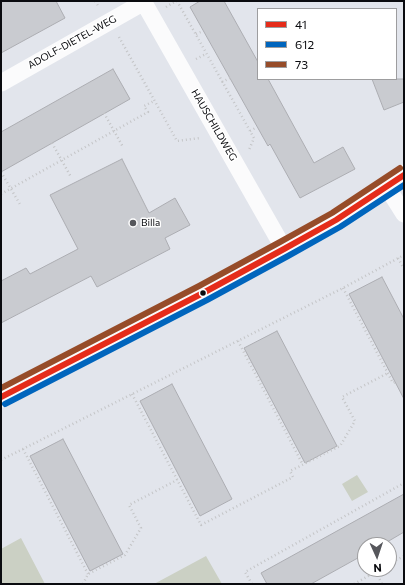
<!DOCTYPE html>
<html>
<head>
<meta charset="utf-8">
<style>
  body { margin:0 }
  #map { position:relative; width:405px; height:585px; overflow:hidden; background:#e2e5ec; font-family:Commissioner,sans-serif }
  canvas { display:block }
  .frame { position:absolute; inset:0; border:2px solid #0a0b0f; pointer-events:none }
  .legend { position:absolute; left:257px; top:8px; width:140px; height:72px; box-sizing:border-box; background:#fff; border:1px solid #9d9d9f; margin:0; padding:5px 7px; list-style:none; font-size:12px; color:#0a0b0f }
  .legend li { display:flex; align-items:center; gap:8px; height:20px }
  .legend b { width:20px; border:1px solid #9d9d9f }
  .north { position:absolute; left:357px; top:537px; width:40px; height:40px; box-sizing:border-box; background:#fff; border:1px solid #9d9d9f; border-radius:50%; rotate:177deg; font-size:11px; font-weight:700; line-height:16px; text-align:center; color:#0a0b0f }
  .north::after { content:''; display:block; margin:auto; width:14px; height:18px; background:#56575c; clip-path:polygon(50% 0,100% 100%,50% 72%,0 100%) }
</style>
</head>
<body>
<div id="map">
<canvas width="405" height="585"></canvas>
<div class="frame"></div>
<ul class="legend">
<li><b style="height:5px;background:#e52c1a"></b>41</li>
<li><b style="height:5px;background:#0065bd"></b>612</li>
<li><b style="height:5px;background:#964c29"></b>73</li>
</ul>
<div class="north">N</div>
</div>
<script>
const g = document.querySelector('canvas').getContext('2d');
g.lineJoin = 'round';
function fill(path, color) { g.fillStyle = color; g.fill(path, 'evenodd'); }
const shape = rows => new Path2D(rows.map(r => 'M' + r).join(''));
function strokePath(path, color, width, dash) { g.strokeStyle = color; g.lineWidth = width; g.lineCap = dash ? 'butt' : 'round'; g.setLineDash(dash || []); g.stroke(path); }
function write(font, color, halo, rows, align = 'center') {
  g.font = font + ' Commissioner,sans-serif'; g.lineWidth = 3; g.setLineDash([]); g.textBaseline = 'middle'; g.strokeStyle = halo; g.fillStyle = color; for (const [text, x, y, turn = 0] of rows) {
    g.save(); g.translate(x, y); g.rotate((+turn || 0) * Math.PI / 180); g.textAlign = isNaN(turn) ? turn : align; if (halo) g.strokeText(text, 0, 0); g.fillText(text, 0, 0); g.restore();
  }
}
fill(shape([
  [357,475,368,492,352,501,342,484],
  [21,538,45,584,1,584,1,549],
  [206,556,222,584,154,584]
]), '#cbd0c4');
const building = shape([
  [1,1,56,1,65,18,1,53,1,1],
  [200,1,224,1,258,62,258,79,268,79,314,163,343,147,355,169,300,198,270,144,268,146,190,7,200,1],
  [113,69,130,99,1,172,1,132,113,69],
  [372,79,404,79,404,102,384,110,372,79],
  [122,159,149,213,175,198,190,225,165,238,170,249,97,287,91,276,1,323,1,281,26,268,30,274,78,249,50,195,122,159],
  [382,277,404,319,404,399,349,294,382,277],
  [277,331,337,446,305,463,244,348,277,331],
  [172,384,232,499,200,516,140,401,172,384],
  [63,439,123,554,90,571,30,456,63,439],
  [404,494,404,532,382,545,365,545,365,554,311,584,267,584,261,573,404,494]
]);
fill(building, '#c9cbd0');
strokePath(building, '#acadb2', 1);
strokePath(shape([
  [95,1,99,7],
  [177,1,254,138,249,150],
  [166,7,176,1],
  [196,34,203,31],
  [119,37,177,141,200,138],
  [196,59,206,54],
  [222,82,230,78],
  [104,113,123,147],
  [250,131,257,127],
  [52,143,71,177],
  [1,172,21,206],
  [1,194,148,112,144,106,154,101],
  [398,258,404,269],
  [343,288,393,383,395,382],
  [238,341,303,465],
  [132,394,201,525,293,477,290,471,340,446,355,421,342,397,388,373],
  [23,449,88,574],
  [1,460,343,288,404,255],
  [359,558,369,576],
  [389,564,404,556],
  [376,572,382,584],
  [83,584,88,574,125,555,141,528,129,505,177,480],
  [252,584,245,572,404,483],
  [354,584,381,569]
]), '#c4c5c7', 2.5, [1, 3]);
strokePath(shape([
  [143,1,284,249],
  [1,83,144,2],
  [387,187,404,214]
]), '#fbfbfc', 17);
strokePath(shape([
  [1,397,203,293,284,249,336,220,404,175]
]), '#fbfbfc', 21);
strokePath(shape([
  [1,397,203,293,284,249,336,220,404,175]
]), '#e52c1a', 6);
strokePath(shape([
  [5,404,207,300,288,256,340,227,404,185]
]), '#0065bd', 6);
strokePath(shape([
  [1,388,199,286,280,242,332,213,400,168]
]), '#964c29', 6);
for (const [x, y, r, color] of [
  [133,223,4,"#56575c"],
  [203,293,3.5,"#0a0b0f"]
]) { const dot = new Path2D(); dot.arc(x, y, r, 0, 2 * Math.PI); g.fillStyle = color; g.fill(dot); strokePath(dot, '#fff', 1.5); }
write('10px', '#0a0b0f', '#fff', [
  ["ADOLF-DIETEL-WEG",72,42,-29],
  ["HAUSCHILDWEG",214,125,60]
]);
write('10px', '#0a0b0f', '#fff', [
  ["Billa",141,223]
], 'left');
</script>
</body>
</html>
